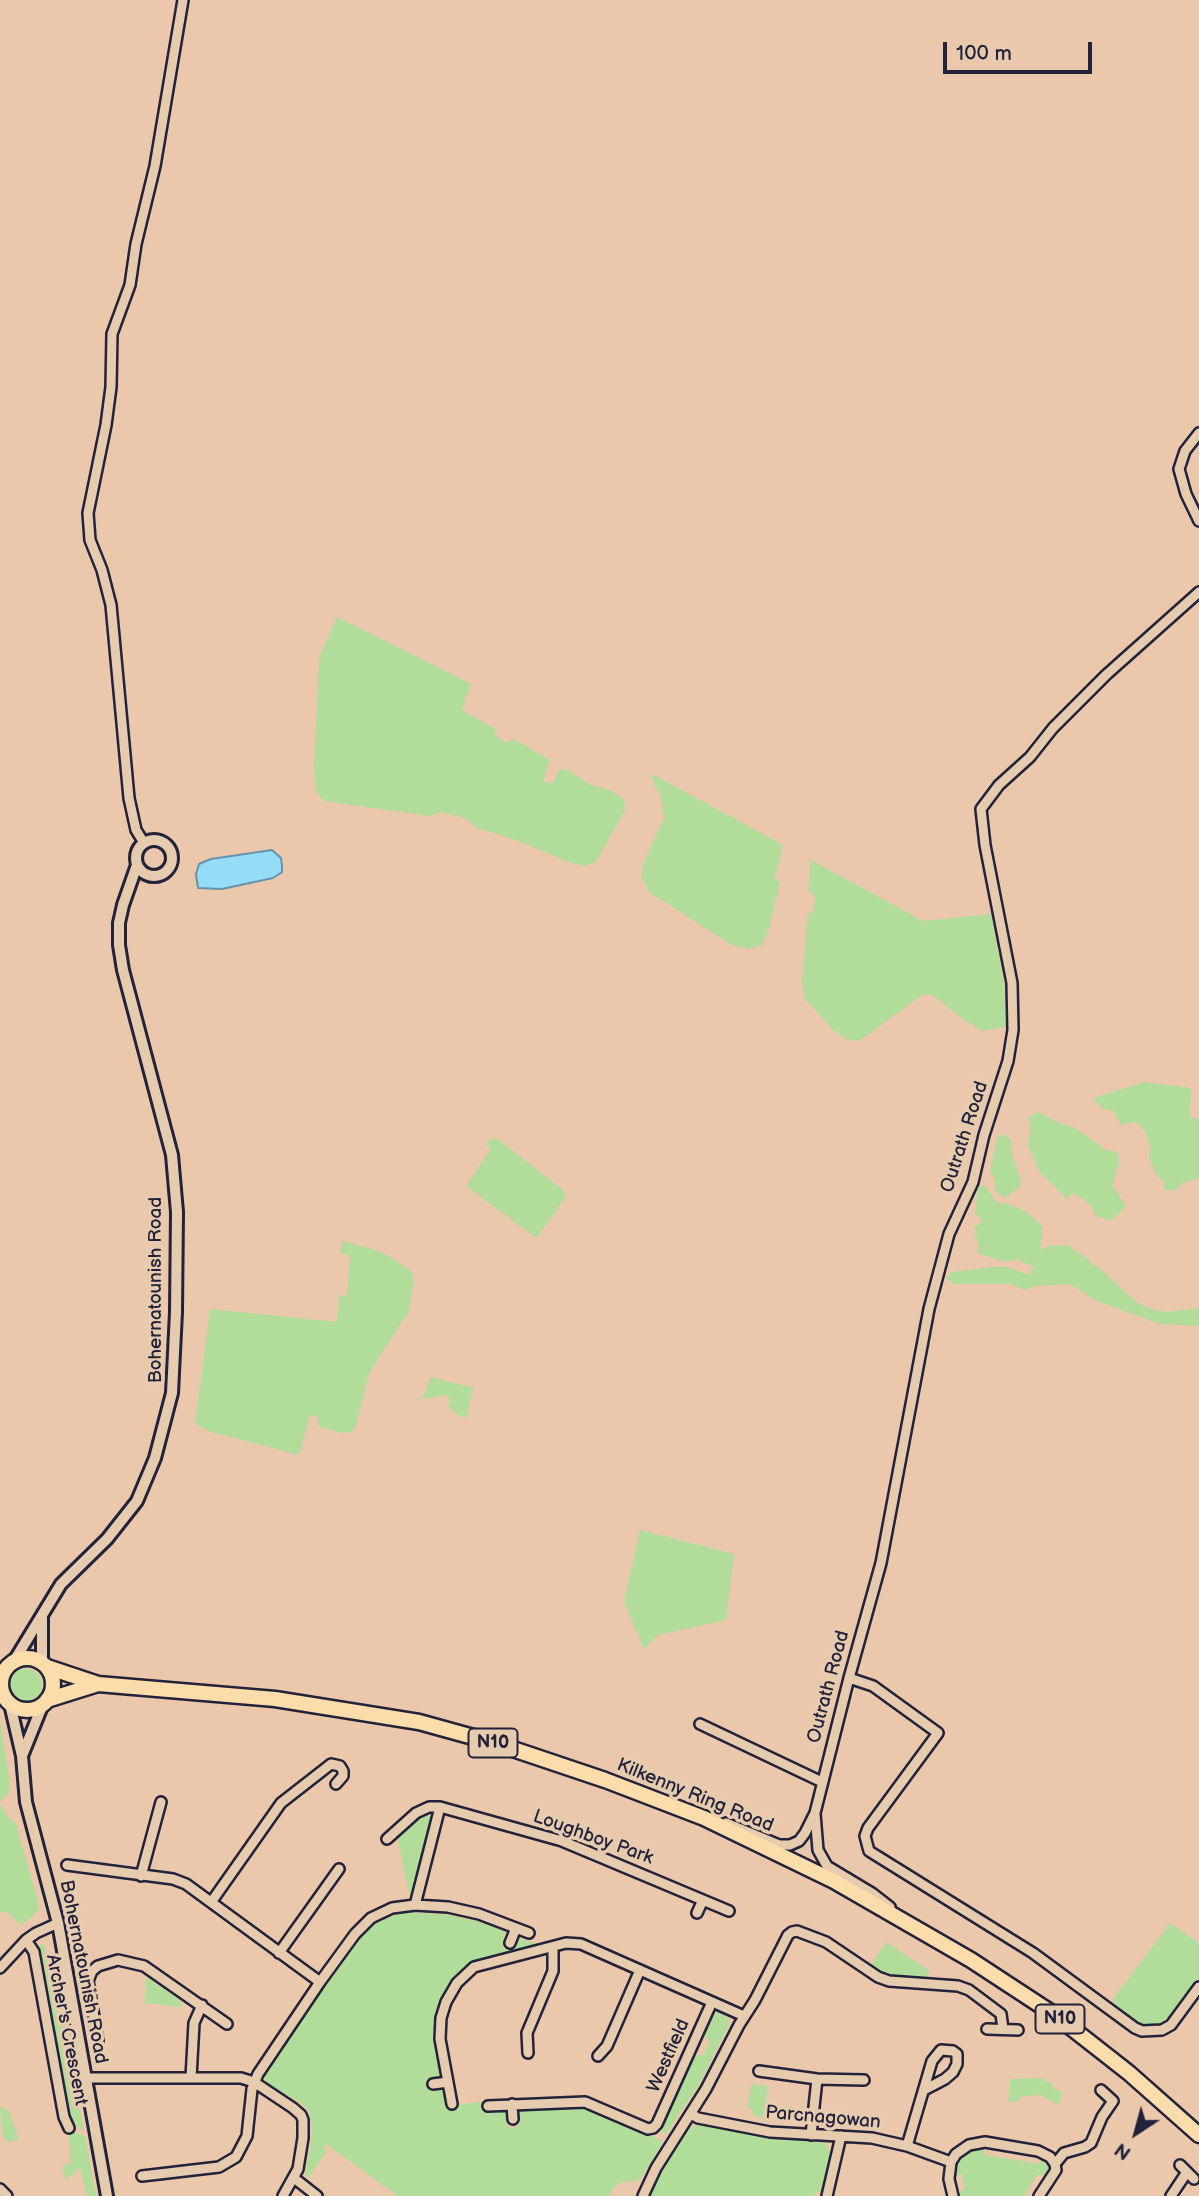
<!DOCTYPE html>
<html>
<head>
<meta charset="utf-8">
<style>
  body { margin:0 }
  #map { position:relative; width:1199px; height:2196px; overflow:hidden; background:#ebc8ac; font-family:"Balsamiq Sans",sans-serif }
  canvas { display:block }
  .north { position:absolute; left:1101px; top:2098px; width:70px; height:70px; -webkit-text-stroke:5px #e7cbae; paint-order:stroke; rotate:216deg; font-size:19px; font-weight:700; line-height:28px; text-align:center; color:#22223b }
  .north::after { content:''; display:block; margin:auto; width:24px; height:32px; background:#22223b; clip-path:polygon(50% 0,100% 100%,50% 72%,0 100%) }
  .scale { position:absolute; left:943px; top:42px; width:149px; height:32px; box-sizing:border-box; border:4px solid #22223b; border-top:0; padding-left:9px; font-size:21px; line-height:24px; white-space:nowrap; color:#22223b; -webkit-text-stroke:5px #e7cbae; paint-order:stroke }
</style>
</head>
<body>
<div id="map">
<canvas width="1199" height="2196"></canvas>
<div class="north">N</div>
<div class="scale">100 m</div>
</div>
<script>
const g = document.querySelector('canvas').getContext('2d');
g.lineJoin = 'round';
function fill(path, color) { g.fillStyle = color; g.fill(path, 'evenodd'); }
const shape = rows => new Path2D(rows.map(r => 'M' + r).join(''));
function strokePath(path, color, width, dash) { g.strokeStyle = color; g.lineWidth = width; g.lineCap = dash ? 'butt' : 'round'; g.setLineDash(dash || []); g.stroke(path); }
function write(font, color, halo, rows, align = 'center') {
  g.font = font + ' "Balsamiq Sans",sans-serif'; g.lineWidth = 7; g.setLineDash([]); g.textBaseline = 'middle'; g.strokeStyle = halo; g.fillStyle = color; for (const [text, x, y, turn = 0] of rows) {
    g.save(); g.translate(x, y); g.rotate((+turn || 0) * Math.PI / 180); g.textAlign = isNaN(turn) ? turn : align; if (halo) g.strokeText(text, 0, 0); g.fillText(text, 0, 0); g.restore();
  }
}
fill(shape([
  [337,617,471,684,462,710,495,729,495,736,507,743,513,739,550,760,543,781,552,784,560,769,568,770,591,785,610,790,624,799,625,810,596,862,585,866,568,862,516,840,477,828,467,819,442,812,430,816,324,801,316,792,314,772,319,658],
  [650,773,783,845,775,878,780,883,768,931,762,945,748,949,732,945,649,892,642,878,643,864,664,818,661,798],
  [811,860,923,921,991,914,1004,983,1006,1027,982,1031,963,1019,932,995,922,995,861,1040,850,1041,833,1030,805,999,802,982,808,914,813,911,815,896,808,890],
  [1144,1082,1191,1088,1190,1117,1199,1119,1199,1178,1182,1183,1177,1190,1165,1190,1163,1181,1156,1175,1149,1158,1150,1148,1146,1133,1136,1122,1120,1125,1114,1111,1102,1109,1094,1098],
  [1038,1112,1059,1123,1074,1127,1106,1150,1117,1152,1120,1160,1112,1185,1126,1206,1111,1221,1096,1216,1091,1205,1074,1193,1067,1199,1040,1172,1028,1146,1030,1133,1029,1117],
  [1005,1134,1011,1141,1012,1154,1021,1181,1019,1188,1004,1198,995,1190,995,1181,990,1170,997,1138],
  [498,1139,564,1191,565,1198,538,1236,535,1237,466,1186,491,1149,486,1145,489,1140],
  [978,1185,986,1187,997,1203,1006,1203,1028,1213,1042,1226,1041,1250,1049,1246,1068,1245,1105,1273,1136,1302,1151,1309,1167,1312,1199,1308,1199,1326,1160,1324,1097,1301,1070,1284,1034,1286,1025,1290,1009,1284,954,1284,946,1278,951,1272,992,1267,1007,1267,1029,1275,1035,1267,1018,1260,1003,1261,977,1253,979,1248,974,1228,982,1221,975,1213],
  [343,1241,376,1250,389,1256,410,1270,414,1279,409,1311,369,1373,356,1426,351,1432,341,1433,318,1426,319,1417,310,1415,299,1455,211,1432,195,1424,210,1309,337,1322,339,1295,347,1296,350,1256,340,1252],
  [431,1377,473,1388,466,1420,464,1416,460,1417,447,1405,451,1403,447,1395,422,1399],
  [640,1530,734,1554,726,1620,658,1635,644,1649,624,1602],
  [22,1668,33,1670,41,1677,42,1689,40,1694,31,1701,20,1701,12,1694,10,1689,9,1684,12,1674],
  [0,1720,10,1784,8,1794,0,1801],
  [0,1804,8,1817,16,1824,39,1905,37,1912,21,1925,5,1911,3,1913,0,1911],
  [426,1814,431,1817,432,1821,412,1895,409,1894,397,1836],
  [405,1912,451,1915,496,1926,505,1932,503,1947,511,1950,519,1938,540,1945,477,1961,467,1966,455,1978,445,1992,435,2026,440,2076,437,2079,426,2080,427,2089,442,2089,446,2093,449,2106,485,2101,486,2111,506,2110,508,2127,518,2127,518,2111,519,2110,584,2106,663,2141,640,2180,618,2183,608,2196,398,2196,326,2144,323,2148,327,2151,308,2178,305,2175,311,2142,312,2126,308,2110,301,2103,267,2084,263,2075,350,1948,368,1928,382,1919],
  [1170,1923,1199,1943,1199,1977,1173,2013,1160,2024,1142,2024,1116,2006,1113,1999],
  [886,1942,929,1970,927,1981,888,1977,870,1966],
  [40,1944,44,1944,57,2011,66,2032,84,2132,68,2117,40,1956],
  [146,1977,177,1998,183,2007,145,2003],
  [719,2012,728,2018,729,2024,698,2086,666,2134,660,2131,693,2053,703,2056,710,2040,700,2035,712,2016],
  [1045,2078,1045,2081,1053,2084,1052,2088,1062,2092,1059,2105,1041,2095,1023,2096,1015,2102,1008,2101,1010,2079],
  [751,2084,768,2086,763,2118,752,2115,752,2109,747,2108],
  [3,2107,8,2110,19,2140,7,2142,3,2136,0,2109],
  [700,2125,759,2136,825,2143,832,2155,822,2193,816,2191,815,2196,648,2196,668,2159,686,2134,692,2126],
  [76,2132,85,2137,96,2196,87,2196,80,2168,66,2180,62,2165,71,2164,69,2136,70,2133],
  [983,2146,985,2155,1040,2164,1039,2157,1042,2157,1049,2165,1049,2170,1046,2175,1037,2175,1024,2196,961,2196,958,2193,965,2188,961,2173,954,2177,953,2170,960,2156,966,2150]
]), '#b1dc9a');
const water = shape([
  [272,850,281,858,282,866,282,872,273,878,222,889,198,888,196,874,199,864,211,859,272,850]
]);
fill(water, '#95ddf7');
strokePath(water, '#6792ac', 2);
const minor = shape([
  [1199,433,1185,451,1179,469,1186,494,1199,521],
  [144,843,136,830,129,798,111,605,102,570,90,540,88,513,106,425,111,387,112,334,130,285,136,244,155,166,183,0],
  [849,1678,873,1686,938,1733,868,1828,865,1836,869,1851,1033,1953,1135,2028,1142,2031,1162,2030,1171,2025,1199,1987],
  [700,1724,822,1782],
  [815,1814,818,1850,827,1866,872,1893,890,1907],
  [726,1823,779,1845,790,1845,799,1841,805,1833,815,1813,849,1678,881,1563,929,1309,949,1234,973,1182,984,1135,1008,1061,1013,1030,1012,983,985,845,981,809,999,785,1030,757,1053,728,1106,675,1199,592],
  [387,1839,416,1813,429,1807,440,1807,562,1841,729,1911],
  [67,1865,173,1879,186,1884,320,1982],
  [141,1876,161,1802],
  [212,1901,281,1803,331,1764,340,1766,343,1771,343,1776,336,1784],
  [415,1905,440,1807],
  [697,1913,703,1900],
  [26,1940,34,1952,64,2117,69,2128],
  [510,1943,516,1928],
  [279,1953,339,1869],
  [0,1968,26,1940,36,1933,58,1923],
  [987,2029,1018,2030],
  [98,2041,88,1981,92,1971,98,1966,118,1960,144,1966,227,2024],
  [528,2053,527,2033,553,1971,553,1947],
  [598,2056,607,2046,640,1970],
  [759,2071,817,2079,864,2080],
  [86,2078,241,2078,254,2082,293,2108,301,2115,303,2120,303,2138,298,2169,283,2196],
  [191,2078,194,2023,202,2005],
  [433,2084,448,2082],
  [452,2104,440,2039,441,2018,446,2002,457,1983,474,1967,566,1943,581,1944,744,2016],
  [512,2104,513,2119],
  [488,2106,585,2102,648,2129,653,2128,657,2124,712,2002],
  [691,2114,698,2118,770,2132,872,2138,907,2146,951,2162],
  [811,2135,817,2079],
  [907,2146,932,2061,941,2050,953,2051,957,2054,957,2064,953,2072,945,2079,924,2090],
  [1055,2164,1064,2153,1085,2147,1091,2143,1102,2117,1113,2101,1101,2090],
  [1180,2165,1194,2179],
  [142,2176,219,2167,236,2157,247,2136,252,2089,258,2074,320,1982,355,1934,371,1918,392,1908,415,1905,448,1907,479,1914,529,1933],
  [294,2178,317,2196],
  [0,2189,7,2196],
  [643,2196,656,2168,706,2089,739,2025,755,2000,788,1935,792,1932,797,1931,826,1942,878,1977,889,1981,958,1986,969,1990,1001,2014,1003,2029],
  [827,2196,841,2136],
  [953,2196,949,2179,951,2162,956,2154,969,2145,985,2142,1038,2151,1050,2157,1055,2164,1056,2170,1039,2196],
  [1171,2196,1187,2172]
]);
const tertiary = shape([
  '136 858a18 18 0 1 1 36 0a18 18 0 1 1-36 0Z',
  [14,1661,61,1584,107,1539,137,1501,155,1458,172,1393,176,1312,177,1212,172,1155,123,970,119,945,119,923,123,905,137,865],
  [42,1662,42,1617],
  [10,1704,22,1756,26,1802,58,1923,107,2196],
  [22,1756,43,1704]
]);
const trunk = shape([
  '1 1684a26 26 0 1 1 52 0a26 26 0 1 1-52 0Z',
  [47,1667,98,1684,275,1699,419,1722,495,1743,605,1780,704,1818,834,1881,971,1960,1055,2015,1129,2073,1199,2135],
  [47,1700,98,1684]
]);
strokePath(minor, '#22223b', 14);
strokePath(tertiary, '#22223b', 16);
strokePath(trunk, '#22223b', 19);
strokePath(minor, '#e7cbae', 9);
strokePath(tertiary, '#e7cbae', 10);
strokePath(trunk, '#faddab', 14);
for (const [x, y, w] of [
  [493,1743,49],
  [1060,2019,49]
]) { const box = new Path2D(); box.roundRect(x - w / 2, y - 14.5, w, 29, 5); g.fillStyle = '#e7cbae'; g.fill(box); strokePath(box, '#22223b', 2); }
write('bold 18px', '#22223b', null, [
  ["N10",493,1743],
  ["N10",1060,2019]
]);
write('19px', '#22223b', '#e7cbae', [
  ["Outrath Road",965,1137,-72],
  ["Bohernatounish Road",156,1290,-90],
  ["Outrath Road",829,1687,-75],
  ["Kilkenny Ring Road",695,1796,22],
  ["Loughboy Park",593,1838,20],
  ["Bohernatounish Road",83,1972,79],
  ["Archer's Crescent",66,2030,79],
  ["Westfield",669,2056,-66],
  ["Parcnagowan",823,2118,5]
]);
</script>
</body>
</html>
